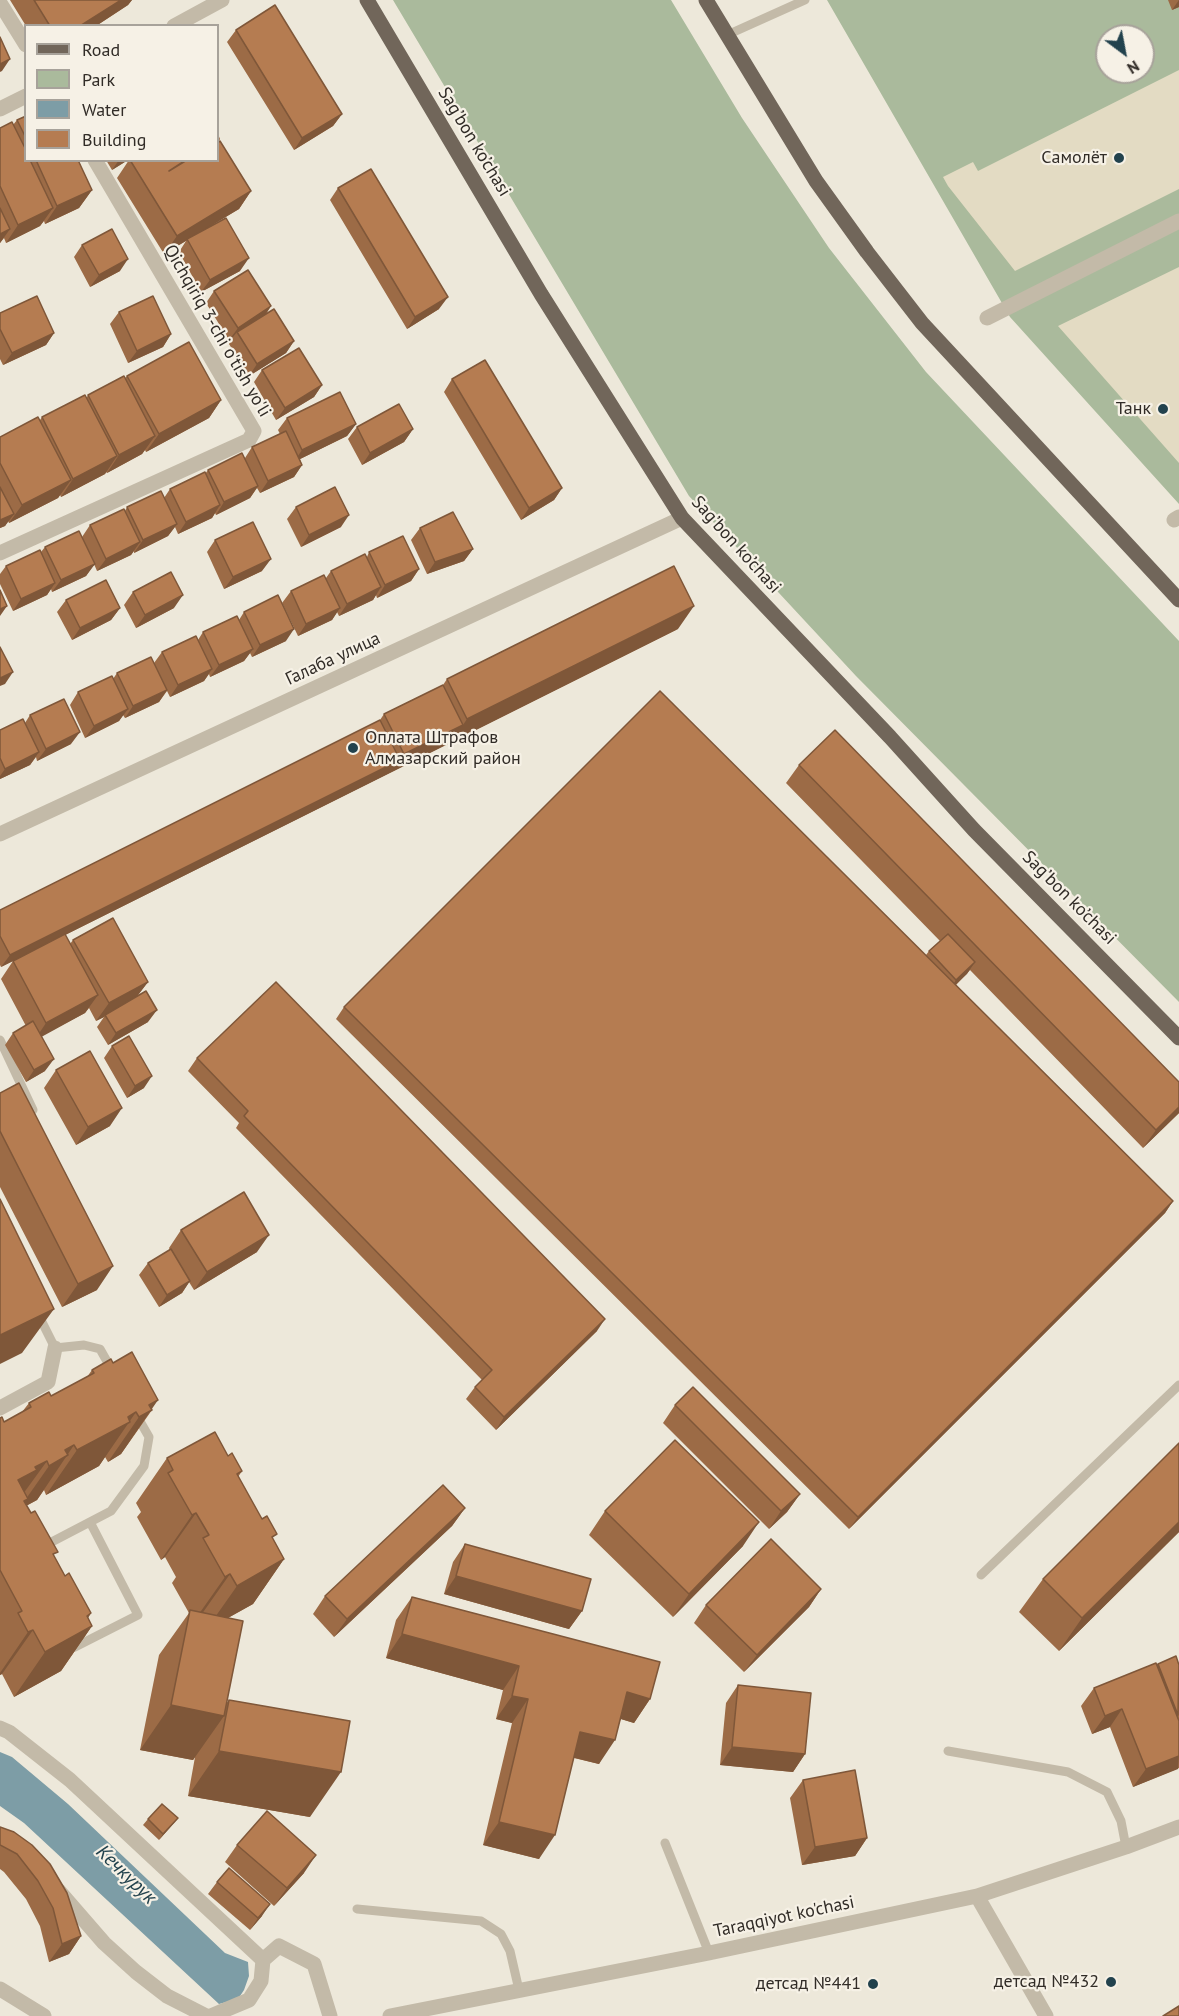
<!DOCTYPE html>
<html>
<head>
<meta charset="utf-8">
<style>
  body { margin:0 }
  #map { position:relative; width:1179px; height:2016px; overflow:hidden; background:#ede8da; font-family:"PT Sans",sans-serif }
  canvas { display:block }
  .legend { position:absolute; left:24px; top:24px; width:195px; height:138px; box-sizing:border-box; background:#f6f1e6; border:2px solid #a7a29a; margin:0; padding:8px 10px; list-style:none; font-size:18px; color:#312c27 }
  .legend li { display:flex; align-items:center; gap:12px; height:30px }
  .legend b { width:30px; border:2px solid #a7a29a }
  .north { position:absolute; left:1095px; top:24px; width:60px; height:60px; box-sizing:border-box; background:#f6f1e6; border:2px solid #a7a29a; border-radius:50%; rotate:148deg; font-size:16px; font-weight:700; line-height:24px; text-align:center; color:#312c27 }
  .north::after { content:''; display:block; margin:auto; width:21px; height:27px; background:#22424d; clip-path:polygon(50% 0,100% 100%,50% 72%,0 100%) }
</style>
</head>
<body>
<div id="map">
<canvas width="1179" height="2016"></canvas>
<ul class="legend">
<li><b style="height:8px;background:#71665a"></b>Road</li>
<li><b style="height:16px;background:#aaba9c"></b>Park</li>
<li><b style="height:16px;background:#7d9da6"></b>Water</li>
<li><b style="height:16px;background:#b57c51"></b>Building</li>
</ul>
<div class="north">N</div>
</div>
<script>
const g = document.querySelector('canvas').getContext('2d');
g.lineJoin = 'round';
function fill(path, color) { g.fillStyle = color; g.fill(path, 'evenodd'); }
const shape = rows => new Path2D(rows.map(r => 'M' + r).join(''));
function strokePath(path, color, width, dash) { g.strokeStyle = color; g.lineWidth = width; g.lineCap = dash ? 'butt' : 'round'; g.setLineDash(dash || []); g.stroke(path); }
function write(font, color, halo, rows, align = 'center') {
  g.font = font + ' "PT Sans",sans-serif'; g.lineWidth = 4.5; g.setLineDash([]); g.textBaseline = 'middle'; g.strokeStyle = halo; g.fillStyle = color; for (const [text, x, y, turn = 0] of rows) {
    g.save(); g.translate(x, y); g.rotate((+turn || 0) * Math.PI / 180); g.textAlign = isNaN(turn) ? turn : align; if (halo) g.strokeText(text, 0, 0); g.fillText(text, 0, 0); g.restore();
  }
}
fill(shape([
  [393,0,671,0,742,118,829,248,926,372,1179,641,1179,1002,856,676,689,496],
  [827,0,1179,0,1179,504,1010,317],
  [1107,36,1143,36,1143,72,1107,72]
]), '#aaba9c');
fill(shape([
  [1179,70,1179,189,1015,271,948,186,943,177,973,162,978,171],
  [1179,267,1179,463,1058,326]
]), '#e3dbc3');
fill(shape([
  [0,1752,12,1757,68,1804,225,1953,248,1962,249,1976,244,1990,238,1999,219,2004,24,1823,0,1806]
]), '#7d9da6');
strokePath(shape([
  [727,35,805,0],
  [0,1040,33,1110],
  [38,1314,55,1348,84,1345,100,1349,113,1372],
  [42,1547,111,1511,144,1466,149,1437,137,1416],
  [981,1575,1179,1385],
  [71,1641,75,1647,138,1615,90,1522],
  [948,1751,1068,1772,1107,1792,1121,1821,1126,1847],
  [665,1843,709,1953],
  [357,1909,481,1921,501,1934,510,1951,519,1990]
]), '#c3baa8', 9);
strokePath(shape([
  [0,3,26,45],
  [174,26,222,0],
  [0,109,26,96],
  [987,318,1179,221],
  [1174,520,1179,517],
  [0,553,249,440,254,431,95,160],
  [0,834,682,518],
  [0,1408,48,1382,55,1348],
  [0,1728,9,1732,70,1780,263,1960,279,1946,314,1964,330,2016],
  [58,1890,104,1943,136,1972,167,1996,206,2016],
  [977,1896,1046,2016],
  [0,1989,44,2016],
  [211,2016,249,2000,261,1981,263,1960],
  [390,2016,709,1953,977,1896,1126,1847,1179,1827]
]), '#c3baa8', 15);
strokePath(shape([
  [367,0,541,294,682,518,890,737,974,830,1179,1038],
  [706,0,816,181,867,252,922,323,1179,600]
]), '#71665a', 15);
fill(shape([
  [10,0,132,0,128,5,96,26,26,26],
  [1168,0,1179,0,1179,7,1172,10],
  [236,30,342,114,333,126,294,150,227,42],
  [26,116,26,160,78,160,92,190,79,208,45,224,44,221,40,226,6,243,4,238,0,243,0,128,13,125,17,120],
  [218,134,220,139,218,143,251,191,239,209,197,234,240,271,201,292,179,252,186,241,164,254,117,178,129,160],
  [106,160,128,160,112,170],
  [338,188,439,309,407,329,330,200],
  [82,245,120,271,90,287,74,257],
  [214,291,271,306,266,314,294,341,286,353,249,376,229,344,233,337,229,340,206,303],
  [119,312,171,334,163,347,128,363,110,324],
  [0,313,54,333,46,345,3,365,0,359],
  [262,370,322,385,314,397,276,420,254,382],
  [127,376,221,400,209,418,146,452,145,450,142,454,107,473,106,472,105,474,61,497,60,495,58,498,9,523,8,521,5,526,0,528,0,437,40,420,42,417,87,397,88,395,125,378],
  [452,379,562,488,554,500,521,520,444,392],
  [287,418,356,424,347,436,300,459,302,465,294,477,260,493,257,488,250,498,216,515,215,513,212,518,178,534,175,527,168,536,134,553,134,551,131,555,97,571,94,564,86,576,52,592,51,589,47,595,13,611,0,584,0,574,6,566,41,552,45,547,82,537,90,525,125,511,127,507,164,498,170,489,205,474,208,470,245,458,252,447,280,434,278,430],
  [357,427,413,429,404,442,362,465,348,439],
  [296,507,341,527,301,547,287,519],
  [420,528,473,549,464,561,427,574,411,540],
  [215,540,262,571,224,589,207,552],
  [369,552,419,569,411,581,377,598,376,595,373,600,339,616,337,612,332,620,298,636,282,603,291,591,326,578,331,571,367,557],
  [133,592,174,608,136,628,124,605],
  [66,600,120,608,111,620,72,640,57,612],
  [244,612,286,641,252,657,250,653,244,661,210,677,209,674,204,681,170,697,167,691,159,702,125,718,123,715,119,721,85,738,70,705,78,692,113,679,117,673,154,663,162,652,198,640,203,632,239,620],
  [678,629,65,935,70,944,73,940,148,982,138,995,148,1022,108,1045,97,1027,104,1017,96,1021,89,1008,85,1013,41,1036,45,1071,26,1082,5,1045,13,1033,26,1026,1,979,13,961,1,967,0,965,0,910,380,720,384,714,443,685,447,679],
  [30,715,71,744,37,761,36,757,30,765,0,779,0,730,25,723],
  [799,765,1179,1082,1179,1113,1143,1148,970,970,956,985,1173,1201,1165,1213,849,1529,336,1019,344,1007,926,955,929,951,940,941,786,783],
  [112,1046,144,1088,127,1098,104,1058],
  [197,1058,597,1331,496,1430,466,1399,475,1387,482,1380,236,1128,239,1123,188,1071],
  [56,1070,110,1126,76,1145,44,1088],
  [0,1093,97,1290,62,1307,0,1187],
  [181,1230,257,1252,194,1290,189,1282,182,1293,159,1307,139,1275,148,1263,170,1250,169,1248],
  [113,1363,152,1410,121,1454,108,1462,105,1457,99,1466,46,1495,44,1490,37,1500,26,1506,65,1576,91,1613,88,1618,92,1626,61,1671,14,1697,2,1674,0,1675,0,1418,4,1422,22,1412,29,1403,51,1396,87,1377,92,1370],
  [675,1405,800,1494,787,1512,769,1529,663,1423],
  [1179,1443,1179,1532,1059,1651,1019,1612,1043,1579],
  [228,1456,242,1471,238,1477,284,1559,253,1604,228,1618,226,1704,229,1700,310,1817,188,1796,195,1757,193,1760,140,1750,159,1655,189,1613,172,1583,176,1577,165,1557,161,1560,137,1517,141,1512,136,1503,167,1458],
  [465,1508,452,1526,334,1637,313,1614,325,1596],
  [605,1511,743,1546,673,1617,589,1535],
  [465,1544,582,1611,569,1629,444,1594,453,1562],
  [821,1589,809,1607,744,1672,694,1623,706,1605],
  [412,1597,650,1699,634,1723,621,1719,599,1764,574,1758,539,1859,483,1845,512,1723,496,1719,503,1690,386,1658,396,1620],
  [1158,1664,1179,1665,1179,1768,1133,1787,1110,1727,1092,1734,1081,1706,1094,1688,1157,1665],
  [738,1685,805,1754,793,1772,720,1765,726,1703],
  [803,1780,867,1838,855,1856,802,1865,790,1798],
  [178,1818,173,1824,159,1840,143,1825,148,1819],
  [0,1827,81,1936,69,1954,49,1962,40,1926,26,1899,4,1872,0,1869],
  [237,1845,304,1873,274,1906,225,1862],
  [217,1882,262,1916,250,1930,208,1894]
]), '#9c6b46');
fill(shape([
  [121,0,132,0,128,5,96,26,80,26],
  [1179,0,1179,7,1172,10],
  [10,59,2,71,0,72,0,64],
  [342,114,333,126,294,150,302,138],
  [119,160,128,160,112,170],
  [92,190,79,208,45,224,57,206],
  [251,191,239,209,164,254,177,236],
  [53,208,40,226,6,243,18,225],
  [10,229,0,243,0,234],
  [249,258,240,271,201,292,210,280],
  [128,259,120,271,90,287,99,275],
  [448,297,439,309,407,329,415,317],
  [271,306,263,318,237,332,233,337,229,340,238,328],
  [54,333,46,345,3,365,12,353],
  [171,334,163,347,128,363,137,351],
  [294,341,286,353,249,376,257,364],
  [322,385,314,397,276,420,285,408],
  [221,400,209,418,146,452,159,434],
  [356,424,347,436,294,462,302,450],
  [413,429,404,442,362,465,370,453],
  [155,436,142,454,107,473,119,455],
  [117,456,105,474,61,497,73,479],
  [302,465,294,477,260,493,268,481],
  [71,480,58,498,9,523,22,505],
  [258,486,250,498,216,515,224,502],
  [562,488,554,500,521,520,529,508],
  [220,505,212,518,178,534,186,522],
  [14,514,5,526,0,528,0,520],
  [349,515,341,527,301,547,309,535],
  [177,524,168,536,134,553,143,540],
  [140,542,131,555,97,571,106,559],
  [473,549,464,561,427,574,435,562],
  [271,559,262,571,224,589,233,577],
  [95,564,86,576,52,592,61,580],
  [419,569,411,581,377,598,385,585],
  [55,583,47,595,13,611,21,599],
  [381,587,373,600,339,616,347,604],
  [183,595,174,608,136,628,145,615],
  [7,606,0,616,0,609],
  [694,606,678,629,392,772,404,754,463,725,467,719],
  [120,608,111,620,72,640,80,628],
  [340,608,332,620,298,636,306,624],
  [294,629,286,641,252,657,260,645],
  [253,649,244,661,210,677,219,665],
  [212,669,204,681,170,697,178,685],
  [13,672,5,684,0,686,0,678],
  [167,690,159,702,125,718,133,706],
  [128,709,119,721,85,738,94,726],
  [80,732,71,744,37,761,46,749],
  [39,752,30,765,0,779,0,776,5,769],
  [400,760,392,772,1,967,10,955],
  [975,962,967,974,948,992,956,980],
  [148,982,135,999,105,1015,104,1017,96,1021,109,1003],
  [98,995,85,1013,34,1041,46,1023],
  [157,1010,148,1022,108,1045,116,1033],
  [54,1059,45,1071,26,1082,34,1070],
  [152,1076,144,1088,127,1098,135,1086],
  [1179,1107,1179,1113,1143,1148,1156,1130],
  [122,1108,110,1126,76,1145,88,1127],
  [1173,1201,1165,1213,849,1529,858,1517],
  [269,1235,257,1252,194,1290,207,1272],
  [113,1266,97,1290,62,1307,78,1284],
  [190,1281,182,1293,159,1307,167,1295],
  [54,1309,22,1353,0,1364,0,1335],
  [605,1319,597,1331,496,1430,504,1417],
  [158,1400,121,1454,108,1462,139,1417,149,1405],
  [136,1412,99,1466,46,1495,77,1450],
  [74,1445,37,1500,22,1508,0,1536,49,1466,65,1450],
  [47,1461,15,1505,18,1480,35,1467],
  [800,1494,787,1512,769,1529,781,1511],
  [465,1508,452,1526,334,1637,347,1619],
  [196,1513,165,1557,161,1560,192,1515],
  [759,1522,743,1546,673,1617,689,1594],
  [1179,1522,1179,1532,1059,1651,1082,1618],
  [284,1559,253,1604,206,1630,237,1586],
  [230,1574,199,1618,194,1621,225,1577],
  [456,1576,582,1611,569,1629,444,1594],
  [821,1589,809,1607,744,1672,757,1655],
  [91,1613,76,1635,92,1626,61,1671,14,1697,45,1652,87,1616],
  [33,1630,2,1674,0,1675,0,1673,28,1632],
  [402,1634,519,1666,503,1690,386,1658],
  [627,1692,650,1699,634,1723,611,1716],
  [512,1696,528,1699,512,1723,496,1719],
  [171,1705,224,1716,193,1760,140,1750],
  [1122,1709,1110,1727,1092,1734,1105,1716],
  [580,1732,615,1740,599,1764,563,1755],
  [732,1747,805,1754,793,1772,720,1765],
  [219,1751,341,1772,310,1817,188,1796],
  [1179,1756,1178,1769,1133,1787,1146,1769],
  [178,1818,173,1824,159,1840,163,1834],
  [499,1822,555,1835,539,1859,483,1845],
  [867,1838,855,1856,802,1865,815,1847],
  [316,1855,304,1873,274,1906,287,1888],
  [270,1904,262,1916,250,1930,258,1918],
  [81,1936,69,1954,49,1962,62,1944]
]), '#7f5739');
const building = shape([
  [34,0,121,0,80,26,50,26,34,0],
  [275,5,342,114,302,138,236,30,275,5],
  [0,37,10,59,0,64,0,37],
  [26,116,26,138,17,120,26,116],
  [12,122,26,150,26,160,30,160,53,208,18,225,0,186,0,128,12,122],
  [220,141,251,191,177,236,130,160,186,160,169,171,187,160,218,160,218,143,220,141],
  [36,160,78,160,92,190,57,206,36,160],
  [371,169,448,297,415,317,338,188,371,169],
  [0,208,10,229,0,234,0,208],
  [226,218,249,258,210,280,187,239,226,218],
  [112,229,128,259,99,275,82,245,112,229],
  [248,270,271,306,238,328,214,291,248,270],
  [37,296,54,333,12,353,0,329,0,313,37,296],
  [153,296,171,334,137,351,119,312,153,296],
  [274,309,294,341,257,364,237,332,274,309],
  [189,342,221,400,159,434,127,376,189,342],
  [299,348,322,385,285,408,262,370,299,348],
  [485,360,562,488,529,508,452,379,485,360],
  [124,376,155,436,119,455,88,395,124,376],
  [340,392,356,424,302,450,287,418,340,392],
  [85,395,117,456,73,479,42,417,85,395],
  [399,404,413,429,370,453,357,427,399,404],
  [38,417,71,480,22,505,0,463,0,437,38,417],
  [286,431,302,465,268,481,252,447,286,431],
  [242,453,258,486,224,502,208,470,242,453],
  [205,472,220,505,186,522,170,489,205,472],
  [0,487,14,514,0,520,0,487],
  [335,487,349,515,309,535,296,507,335,487],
  [161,491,177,524,143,540,127,507,161,491],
  [124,509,140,542,106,559,90,525,124,509],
  [453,512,473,549,435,562,420,528,453,512],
  [253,522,271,559,233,577,215,540,253,522],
  [79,531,95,564,61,580,45,547,79,531],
  [403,536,419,569,385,585,369,552,403,536],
  [40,550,55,583,21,599,6,566,40,550],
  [365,554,381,587,347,604,331,571,365,554],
  [674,566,694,606,467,719,447,679,674,566],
  [171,572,183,595,145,615,133,592,171,572],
  [324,575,340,608,306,624,291,591,324,575],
  [106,580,120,608,80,628,66,600,106,580],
  [0,590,7,606,0,609,0,590],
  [278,595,294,629,260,645,244,612,278,595],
  [237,616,253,649,219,665,203,632,237,616],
  [196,636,212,669,178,685,162,652,196,636],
  [0,647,13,672,0,678,0,647],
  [151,657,167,690,133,706,117,673,151,657],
  [112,676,128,709,94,726,78,692,112,676],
  [443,685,463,725,404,754,384,714,443,685],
  [660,691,1173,1201,858,1517,344,1007,660,691],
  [64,699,80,732,46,749,30,715,64,699],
  [23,719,39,752,5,769,0,758,0,730,23,719],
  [380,720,400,760,10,955,0,936,0,910,380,720],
  [835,730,1179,1082,1179,1107,1156,1130,799,765,835,730],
  [113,918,148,982,109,1003,73,940,113,918],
  [65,934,98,995,46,1023,13,961,65,934],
  [948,934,975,962,956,980,929,951,948,934],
  [276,982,605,1319,504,1417,475,1387,492,1370,244,1116,248,1111,197,1058,276,982],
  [146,991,157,1010,116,1033,105,1015,146,991],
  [33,1021,54,1059,34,1070,13,1033,33,1021],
  [129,1036,152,1076,135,1086,112,1046,129,1036],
  [90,1051,122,1108,88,1127,56,1070,90,1051],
  [19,1083,113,1266,78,1284,0,1131,0,1093,19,1083],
  [244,1192,269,1235,207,1272,181,1230,244,1192],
  [0,1199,54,1309,0,1335,0,1199],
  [171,1249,190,1281,167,1295,148,1263,171,1249],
  [132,1352,158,1400,149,1405,152,1410,139,1417,136,1412,128,1417,130,1422,77,1450,74,1445,65,1450,68,1455,49,1466,47,1461,35,1467,37,1470,18,1480,28,1499,24,1501,31,1513,35,1511,58,1552,53,1554,65,1576,69,1573,91,1613,87,1616,92,1626,45,1652,33,1630,28,1632,18,1613,22,1611,0,1570,0,1418,2,1417,4,1422,31,1407,29,1403,49,1392,51,1396,94,1373,92,1370,111,1359,113,1363,132,1352],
  [693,1387,800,1494,781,1511,675,1405,693,1387],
  [215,1432,228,1456,232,1453,242,1471,237,1474,262,1519,267,1516,277,1534,272,1537,284,1559,237,1586,230,1574,225,1577,203,1538,209,1535,196,1513,192,1515,168,1473,173,1470,167,1458,215,1432],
  [675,1440,759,1522,689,1594,605,1511,675,1440],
  [1179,1443,1179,1522,1082,1618,1043,1579,1179,1443],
  [443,1485,465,1508,347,1619,325,1596,443,1485],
  [771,1539,821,1589,757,1655,706,1605,771,1539],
  [465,1544,591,1579,582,1611,456,1576,465,1544],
  [412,1597,660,1662,650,1699,627,1692,615,1740,580,1732,555,1835,499,1822,528,1699,512,1696,519,1666,402,1634,412,1597],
  [190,1610,243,1621,224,1716,171,1705,190,1610],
  [1176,1656,1179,1665,1178,1715,1158,1664,1176,1656],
  [1156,1663,1179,1721,1179,1756,1146,1769,1122,1709,1105,1716,1094,1688,1156,1663],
  [738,1685,811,1693,805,1754,732,1747,738,1685],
  [229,1700,350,1721,341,1772,219,1751,229,1700],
  [855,1770,867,1838,815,1847,803,1780,855,1770],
  [162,1804,178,1818,163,1834,148,1819,162,1804],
  [267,1811,316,1855,287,1888,237,1845,267,1811],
  [0,1827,14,1832,32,1845,50,1864,67,1893,81,1936,62,1944,53,1908,38,1881,17,1854,0,1845,0,1827],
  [229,1868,270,1904,258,1918,217,1882,229,1868],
  [1179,2006,1179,2016,1163,2016,1179,2006]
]);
fill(building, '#b57c51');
strokePath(building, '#7f5739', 1.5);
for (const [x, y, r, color] of [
  [1119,158,6,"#22424d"],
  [1163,409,6,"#22424d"],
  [353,748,6,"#22424d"],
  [1111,1982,6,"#22424d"],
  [873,1984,6,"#22424d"]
]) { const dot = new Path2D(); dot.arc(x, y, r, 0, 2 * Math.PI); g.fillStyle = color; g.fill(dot); strokePath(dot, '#f6f1e6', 2); }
write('18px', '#312c27', '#f6f1e6', [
  ["Sag’bon ko’chasi",474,142,59],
  ["Qichqiriq 3-chi o'tish yo'li",217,331,60],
  ["Sag’bon ko’chasi",736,545,48],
  ["Галаба улица",333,659,-25],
  ["Sag’bon ko’chasi",1069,898,45],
  ["Taraqqiyot ko'chasi",784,1917,-12]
]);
write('18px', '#312c27', '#f6f1e6', [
  ["Самолёт",1107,158],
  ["Танк",1151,409],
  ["Оплата Штрафов",365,738,"left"],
  ["Aлмазарский район",365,759,"left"],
  ["детсад №432",1099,1982],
  ["детсад №441",861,1984]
], 'right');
write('italic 20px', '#22424d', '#f6f1e6', [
  ["Кечкурук",126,1875,44]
]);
</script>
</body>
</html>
